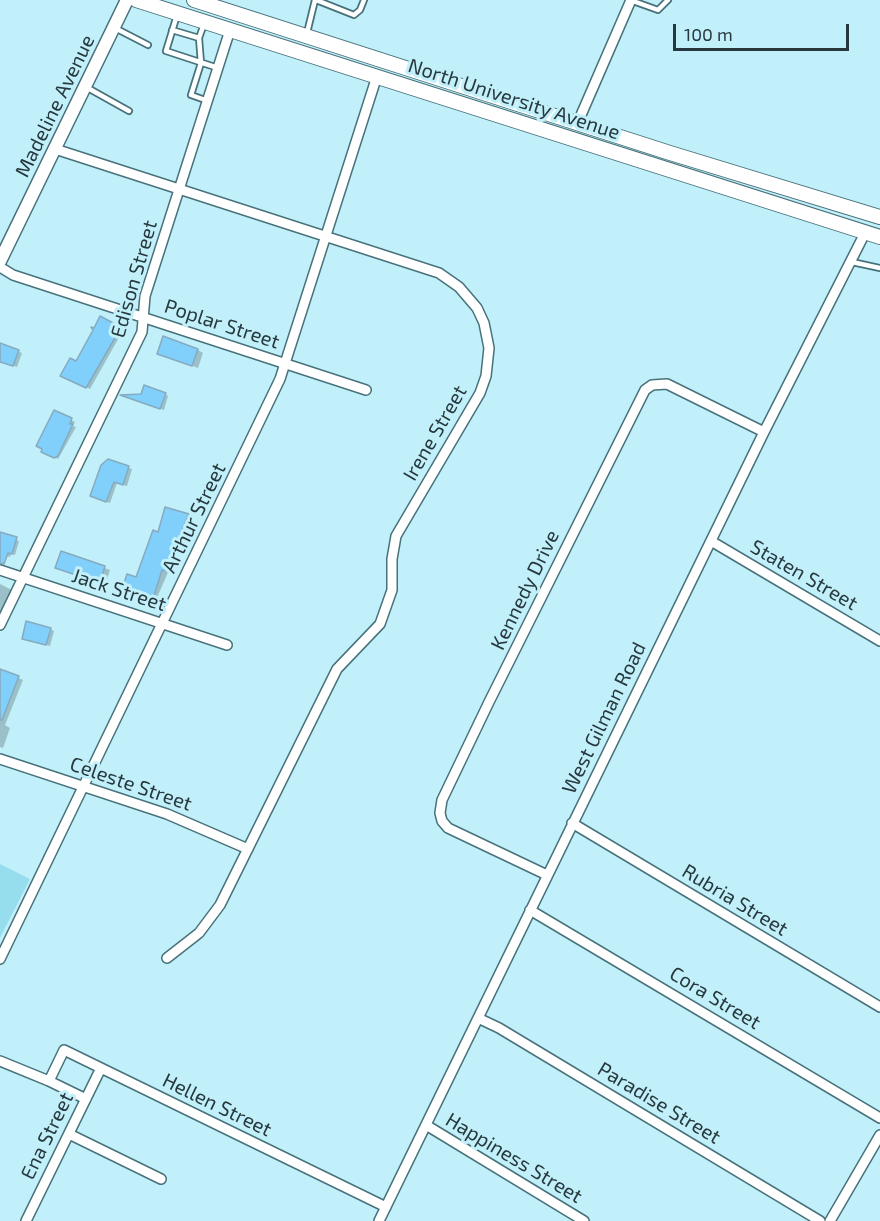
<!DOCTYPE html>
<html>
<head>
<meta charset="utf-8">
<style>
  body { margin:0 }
  #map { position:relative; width:880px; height:1221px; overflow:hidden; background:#c2f0fa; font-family:"Exo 2",sans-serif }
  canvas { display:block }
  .scale { position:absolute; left:673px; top:24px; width:176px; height:27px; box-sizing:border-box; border:3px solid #27393e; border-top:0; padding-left:8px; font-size:18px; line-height:21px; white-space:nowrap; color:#27393e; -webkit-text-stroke:4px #c2f0fa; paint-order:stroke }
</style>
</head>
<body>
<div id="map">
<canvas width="880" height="1221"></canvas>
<div class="scale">100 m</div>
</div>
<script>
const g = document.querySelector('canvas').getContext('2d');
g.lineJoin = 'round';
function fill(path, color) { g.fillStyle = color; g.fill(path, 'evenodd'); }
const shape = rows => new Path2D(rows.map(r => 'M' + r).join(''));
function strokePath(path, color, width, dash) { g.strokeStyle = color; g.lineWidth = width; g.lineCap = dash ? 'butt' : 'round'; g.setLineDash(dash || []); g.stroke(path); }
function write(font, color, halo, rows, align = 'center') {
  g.font = font + ' "Exo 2",sans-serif'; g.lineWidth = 6; g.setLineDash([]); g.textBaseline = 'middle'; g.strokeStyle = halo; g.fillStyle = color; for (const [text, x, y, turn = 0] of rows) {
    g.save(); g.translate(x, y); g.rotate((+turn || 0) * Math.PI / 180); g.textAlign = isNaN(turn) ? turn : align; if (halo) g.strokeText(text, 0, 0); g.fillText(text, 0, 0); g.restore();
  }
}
fill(shape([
  [0,864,30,879,0,938]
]), '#96deee');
fill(shape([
  [101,318,121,329,119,333,121,334,90,389,62,375,77,363],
  [0,345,22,353,17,367,0,361],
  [198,350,203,353,198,368,164,356],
  [165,394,168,396,164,410,127,395],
  [55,412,75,422,73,426,76,427,58,459,46,453],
  [108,461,132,469,127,486,117,483,110,503,95,498],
  [166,509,192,517,156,600,131,592,159,534],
  [0,534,19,541,15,555,11,554,10,557,0,554],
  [62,553,110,570,105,585,57,567],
  [0,584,12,590,0,616],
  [50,629,54,631,50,646,27,640],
  [0,670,23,680,5,725,10,728,3,748,0,747]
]), '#0003');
const building = shape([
  [100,316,119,326,116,331,119,331,86,388,60,376,70,358,76,361,93,330,91,327,94,328,100,316],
  [163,336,198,349,192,366,157,354,163,336],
  [0,343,19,350,13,366,0,362,0,343],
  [144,385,166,393,160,409,120,395,141,394,144,385],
  [54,410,72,418,70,424,73,424,58,456,54,458,41,452,42,449,36,446,54,410],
  [108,459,129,466,123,485,114,482,106,502,90,496,101,465,108,459],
  [165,507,189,514,165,571,162,570,153,599,126,590,127,587,123,586,127,574,136,577,153,530,158,532,165,507],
  [0,532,17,537,12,554,8,553,4,564,0,563,0,532],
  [61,551,105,566,100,583,55,568,61,551],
  [26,621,51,628,46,645,22,639,26,621],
  [0,669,19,676,2,720,0,720,0,669]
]);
fill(building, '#81cffb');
strokePath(building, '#86aabf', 1.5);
const service = shape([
  [316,0,354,15,360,10,364,0],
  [630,0,658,10,668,0],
  [177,15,166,51,218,68],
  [204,24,199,38,201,63,191,95,208,101],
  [115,28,148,45],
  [172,30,199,38],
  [307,33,315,0],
  [86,87,129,111],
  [852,262,880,268]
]);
const minor = shape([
  [578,122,631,0],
  [55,149,439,273,459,287,477,308,484,323,489,348,486,376,480,393,396,536,392,559,392,590,380,624,337,669,220,905,199,933,167,958],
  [0,267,13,275,366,390],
  [711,541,880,641],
  [0,570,227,645],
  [0,625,142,332,145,296,230,30],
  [0,759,167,814,248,849],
  [572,823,880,1007],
  [547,875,448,828,442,821,440,813,442,800,489,702,645,390,652,385,667,384,764,432],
  [530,910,880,1118],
  [0,959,280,379,377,76],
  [478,1018,499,1028,820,1221],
  [0,1061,49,1081],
  [86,1099,49,1081,64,1050,386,1207],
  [426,1125,584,1221],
  [69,1134,161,1179],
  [26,1221,101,1068],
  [379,1221,764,432,865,233],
  [830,1221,880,1135]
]);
const tertiary = shape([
  [0,261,127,0]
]);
const secondary = shape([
  [136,0,880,237],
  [194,0,670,153,880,217]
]);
strokePath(service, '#48727b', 8);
strokePath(minor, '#48727b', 12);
strokePath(tertiary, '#48727b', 15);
strokePath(secondary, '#48727b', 16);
strokePath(service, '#fff', 4.5);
strokePath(minor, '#fff', 9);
strokePath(tertiary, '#fff', 12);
strokePath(secondary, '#fff', 14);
write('20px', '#27393e', '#c2f0fa', [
  ["North University Avenue",514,99,18],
  ["Madeline Avenue",55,106,-64],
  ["Edison Street",134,279,-74],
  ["Poplar Street",222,324,18],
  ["Irene Street",435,433,-60],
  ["Arthur Street",194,518,-64],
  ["Staten Street",804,575,30],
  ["Jack Street",119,590,18],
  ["Kennedy Drive",525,590,-64],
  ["West Gilman Road",604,718,-64],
  ["Celeste Street",131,784,19],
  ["Rubria Street",735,900,31],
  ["Cora Street",715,998,31],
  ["Paradise Street",659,1103,31],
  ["Hellen Street",217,1105,26],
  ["Ena Street",47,1136,-64],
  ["Happiness Street",514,1158,31]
]);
</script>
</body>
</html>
